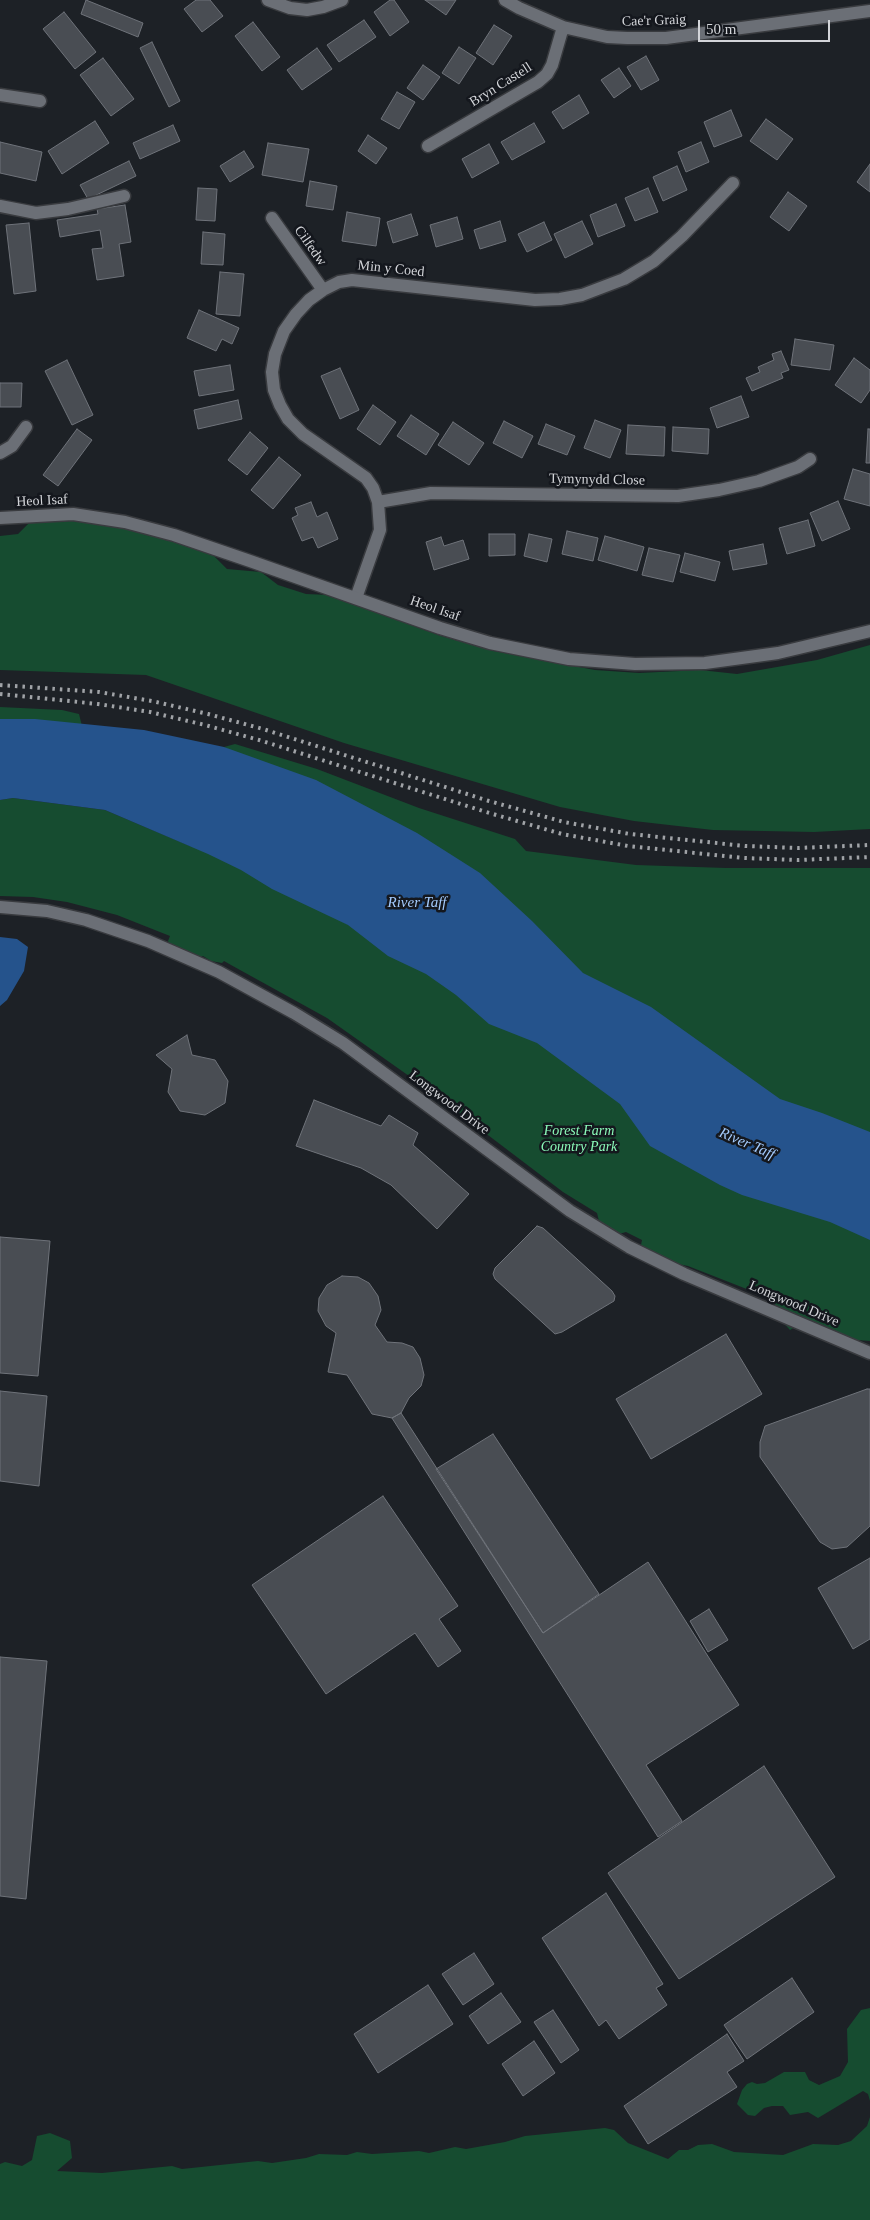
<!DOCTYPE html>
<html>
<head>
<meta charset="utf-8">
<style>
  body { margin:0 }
  #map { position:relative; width:870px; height:2220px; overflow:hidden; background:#1d2126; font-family:Georgia,serif }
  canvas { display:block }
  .scale { position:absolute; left:698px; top:20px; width:132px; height:22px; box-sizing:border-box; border:2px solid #d3d5d9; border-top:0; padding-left:6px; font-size:15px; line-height:18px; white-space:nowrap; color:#d3d5d9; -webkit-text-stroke:4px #14171d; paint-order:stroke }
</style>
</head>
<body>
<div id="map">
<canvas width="870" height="2220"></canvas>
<div class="scale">50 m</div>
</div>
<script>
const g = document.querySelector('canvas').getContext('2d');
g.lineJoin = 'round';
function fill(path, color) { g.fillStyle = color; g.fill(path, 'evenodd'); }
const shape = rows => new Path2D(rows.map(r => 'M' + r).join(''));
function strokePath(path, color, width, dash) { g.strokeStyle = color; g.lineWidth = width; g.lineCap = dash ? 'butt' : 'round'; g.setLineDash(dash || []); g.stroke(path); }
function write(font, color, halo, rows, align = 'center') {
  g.font = font + ' Georgia,serif'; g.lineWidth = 5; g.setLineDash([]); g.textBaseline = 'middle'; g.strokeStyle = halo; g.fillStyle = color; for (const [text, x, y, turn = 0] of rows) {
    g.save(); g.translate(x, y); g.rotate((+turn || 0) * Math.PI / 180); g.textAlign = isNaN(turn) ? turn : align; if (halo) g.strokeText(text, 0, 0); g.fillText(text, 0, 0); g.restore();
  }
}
fill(shape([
  [59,519,105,523,153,534,213,555,227,569,261,572,278,585,306,594,329,595,441,636,494,651,595,670,639,673,700,670,737,674,817,660,870,645,870,829,814,832,713,830,634,821,560,807,344,743,146,675,0,670,0,536,18,534,32,520],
  [0,707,62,710,79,714,83,730,0,741],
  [235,744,317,769,419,808,515,839,526,851,636,865,726,868,870,868,870,1150,793,1116,224,747],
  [13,798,105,810,190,846,204,847,296,895,400,954,522,1029,870,1218,870,1341,857,1340,846,1347,839,1347,824,1339,805,1321,790,1330,768,1306,767,1297,688,1266,678,1264,663,1269,647,1263,641,1245,642,1240,626,1232,619,1234,607,1230,599,1221,597,1213,563,1192,426,1088,327,1018,231,965,224,961,222,963,211,961,203,956,189,962,177,959,168,941,170,936,117,915,67,902,33,897,0,896,0,800],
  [870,2008,870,2101,868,2094,863,2091,818,2118,808,2112,790,2115,783,2106,772,2106,764,2108,755,2116,748,2115,737,2104,742,2090,747,2084,752,2082,757,2084,765,2083,784,2072,805,2072,809,2080,819,2085,840,2076,848,2062,847,2029,861,2010],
  [870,2117,870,2220,0,2220,0,2164,5,2162,22,2166,32,2160,37,2136,50,2133,70,2141,72,2158,57,2171,102,2173,172,2166,182,2169,258,2161,272,2163,306,2158,319,2154,347,2155,357,2152,372,2154,419,2151,429,2153,455,2147,466,2149,505,2142,525,2136,605,2128,614,2130,628,2143,668,2159,679,2150,688,2150,698,2145,712,2144,734,2152,783,2155,813,2144,838,2145,851,2141,867,2126]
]), '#164c30');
fill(shape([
  [0,719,35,719,144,730,224,747,316,780,417,833,480,873,532,921,583,973,651,1007,780,1099,822,1113,870,1132,870,1240,830,1222,742,1195,720,1185,650,1146,620,1104,537,1043,489,1024,456,995,426,974,388,956,348,925,272,889,241,870,208,854,105,810,13,798,0,800],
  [0,937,17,939,28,947,24,971,7,1000,0,1006]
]), '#25538c');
const building = shape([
  [86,0,143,23,138,37,81,14,86,0],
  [196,0,210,0,223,16,202,32,184,9,196,0],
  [390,0,394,0,409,22,390,36,374,12,390,0],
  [425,0,456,0,446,15,425,0],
  [64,12,96,52,75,69,43,29,64,12],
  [364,20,376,37,339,62,327,45,364,20],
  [253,22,280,57,262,71,235,36,253,22],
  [494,25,512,36,493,65,476,53,494,25],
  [152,42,180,101,169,107,140,48,152,42],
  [459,47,476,58,459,84,442,73,459,47],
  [317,48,332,69,302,90,287,70,317,48],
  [646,56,659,80,641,90,627,67,646,56],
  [103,58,134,99,111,116,80,75,103,58],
  [423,65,440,77,423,100,407,88,423,65],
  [619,68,631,86,614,98,601,80,619,68],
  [397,92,415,102,399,129,381,119,397,92],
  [579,95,589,113,563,129,552,112,579,95],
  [731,110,742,136,714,147,704,122,731,110],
  [766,119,793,139,777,160,750,141,766,119],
  [95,121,109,143,62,174,48,151,95,121],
  [534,123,545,142,512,160,501,142,534,123],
  [173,125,180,141,140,159,133,143,173,125],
  [368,135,387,148,376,164,358,151,368,135],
  [0,142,42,152,36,181,0,173,0,142],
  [701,142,709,162,686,172,678,152,701,142],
  [268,143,309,149,303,182,262,175,268,143],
  [489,144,499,163,472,178,462,159,489,144],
  [244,151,254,167,230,182,220,166,244,151],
  [129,161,136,176,88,199,80,185,129,161],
  [870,164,870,192,857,182,870,164],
  [677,166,687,190,663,201,653,177,677,166],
  [310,181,337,186,333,210,306,206,310,181],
  [198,188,217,189,215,221,196,220,198,188],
  [648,188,658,212,635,221,625,198,648,188],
  [788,192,807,206,789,231,770,217,788,192],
  [616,204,625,226,598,237,590,215,616,204],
  [125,205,131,242,119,244,124,276,97,280,92,249,103,248,100,230,60,237,57,220,98,214,97,209,125,205],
  [347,212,380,218,376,246,342,241,347,212],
  [411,214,418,235,393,243,387,222,411,214],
  [457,217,463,239,436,247,430,225,457,217],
  [500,221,506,241,480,249,474,230,500,221],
  [582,221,593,244,565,258,554,234,582,221],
  [544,222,552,240,527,252,518,234,544,222],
  [29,223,36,291,14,294,6,225,29,223],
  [203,232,225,234,223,265,201,264,203,232],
  [220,272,244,274,240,316,216,314,220,272],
  [199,310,239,328,232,344,222,339,216,351,187,338,199,310],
  [795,339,834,345,830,370,791,365,795,339],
  [781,351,789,370,781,373,783,378,752,391,746,378,760,372,758,367,774,360,772,354,781,351],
  [854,358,870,370,870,390,861,403,835,385,854,358],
  [67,360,93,415,72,425,45,371,67,360],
  [230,365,234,390,199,396,194,371,230,365],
  [340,368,359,410,340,419,321,376,340,368],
  [0,383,22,383,21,407,0,407,0,383],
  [741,396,749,417,717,428,710,408,741,396],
  [238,400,242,419,198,429,194,410,238,400],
  [373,405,396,422,380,445,357,429,373,405],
  [411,415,439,434,426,455,397,436,411,415],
  [595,420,621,430,610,458,584,448,595,420],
  [504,421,533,436,522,458,493,443,504,421],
  [453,422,484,443,469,465,438,445,453,422],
  [546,424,575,436,567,455,538,444,546,424],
  [628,425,665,427,664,456,626,454,628,425],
  [673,427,709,429,708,454,672,451,673,427],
  [77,429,92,440,58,486,43,475,77,429],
  [868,429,870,429,870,463,866,463,868,429],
  [250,432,268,448,247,475,228,460,250,432],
  [279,457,301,475,273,509,251,490,279,457],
  [853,469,870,474,870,506,844,499,853,469],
  [838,501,850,529,822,541,810,513,838,501],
  [311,502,317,517,327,512,338,539,318,548,313,537,302,541,292,518,298,515,295,508,311,502],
  [808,520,815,546,787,554,779,528,808,520],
  [567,531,598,538,593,561,562,554,567,531],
  [489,534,515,534,515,555,489,556,489,534],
  [529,534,552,539,547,562,524,556,529,534],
  [605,536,644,547,637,571,598,560,605,536],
  [441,537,444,546,463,540,469,559,434,570,426,542,441,537],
  [763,544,767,564,733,570,729,551,763,544],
  [649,548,680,555,673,582,642,575,649,548],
  [685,553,720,562,715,581,680,572,685,553],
  [187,1035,192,1055,215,1060,228,1081,225,1103,205,1115,180,1111,168,1092,172,1069,156,1055,187,1035],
  [314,1100,381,1126,389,1115,418,1133,413,1145,469,1194,437,1229,391,1185,361,1168,296,1146,314,1100],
  [537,1226,543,1228,612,1291,615,1296,614,1301,562,1332,555,1334,495,1279,493,1274,495,1268,537,1226],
  [0,1237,50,1241,38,1376,0,1373,0,1237],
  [342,1276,358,1277,369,1283,378,1296,381,1310,375,1325,387,1342,402,1343,413,1347,420,1358,424,1375,421,1386,409,1398,401,1413,392,1418,372,1414,347,1375,328,1372,336,1333,326,1326,318,1311,319,1298,327,1285,342,1276],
  [726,1334,762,1394,651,1459,616,1399,726,1334],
  [867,1389,870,1389,870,1526,847,1547,832,1549,820,1542,760,1457,760,1442,765,1426,867,1389],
  [0,1391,47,1396,39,1486,0,1481,0,1391],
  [401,1413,543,1633,648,1562,739,1705,646,1765,682,1821,658,1837,392,1418,401,1413],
  [493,1434,599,1594,543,1633,436,1469,493,1434],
  [383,1496,458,1606,439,1619,461,1651,438,1667,415,1633,326,1694,252,1585,383,1496],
  [870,1558,870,1639,853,1649,818,1588,870,1558],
  [709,1609,728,1640,708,1652,690,1621,709,1609],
  [0,1657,47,1661,26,1899,0,1896,0,1657],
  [764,1766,835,1877,679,1979,608,1873,764,1766],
  [606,1893,663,1984,656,1988,667,2005,619,2039,606,2020,599,2026,542,1938,606,1893],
  [474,1953,494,1984,463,2005,442,1974,474,1953],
  [792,1978,814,2012,747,2059,724,2025,792,1978],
  [428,1985,453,2024,378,2073,354,2034,428,1985],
  [501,1993,521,2022,488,2044,469,2016,501,1993],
  [553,2010,579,2050,561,2063,534,2022,553,2010],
  [727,2034,744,2061,727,2072,737,2087,648,2144,624,2106,727,2034],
  [534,2041,555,2073,523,2096,502,2064,534,2041]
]);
fill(building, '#494d53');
strokePath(building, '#6f737a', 1);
const street = shape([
  [268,0,290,8,307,10,323,7,342,0],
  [505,0,519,8,563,27,607,37,627,38,666,38,870,11],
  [0,95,40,101],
  [428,146,538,82,547,74,552,65,563,27],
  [0,206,36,213,68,209,124,196],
  [272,218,323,290],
  [0,453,12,446,26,427],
  [378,502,431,493,678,496,719,490,759,481,798,467,810,459],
  [356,598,380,530,378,502,373,488,366,478,303,434,288,419,280,405,274,390,272,372,275,354,284,331,296,314,309,300,323,290,339,282,352,280,535,300,560,299,582,295,624,279,654,261,682,236,733,183],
  [0,907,47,911,86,920,148,941,219,972,294,1013,343,1043,570,1211,629,1247,684,1274,870,1353]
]);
const secondary = shape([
  [0,518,73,514,125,522,174,535,250,561,440,628,490,643,569,659,635,664,705,663,778,653,870,631]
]);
strokePath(street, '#393b3f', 15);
strokePath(secondary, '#393b3f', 15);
strokePath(street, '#6b6f76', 12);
strokePath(secondary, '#6b6f76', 12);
strokePath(shape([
  [0,685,99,692,152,701,208,714,263,729,489,801,564,822,630,834,745,846,798,848,870,845],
  [0,694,98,704,150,712,205,725,259,740,486,812,562,834,628,846,744,858,798,860,870,857]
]), '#a0a3a7', 4, [2.5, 5]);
write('14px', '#d3d5d9', '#14171d', [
  ["Cae'r Graig",654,21,-2],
  ["Bryn Castell",501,85,-32],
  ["Cilfedw",310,246,55],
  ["Min y Coed",391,269,6],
  ["Tymynydd Close",597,480,1],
  ["Heol Isaf",42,501,-3],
  ["Heol Isaf",435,609,19],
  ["Longwood Drive",449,1103,37],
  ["Longwood Drive",794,1304,23]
]);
write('italic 14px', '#8bfab9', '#14171d', [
  ["Forest Farm",579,1131],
  ["Country Park",579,1147]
]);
write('italic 15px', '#a3cafc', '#14171d', [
  ["River Taff",417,903],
  ["River Taff",747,1144,23]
]);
</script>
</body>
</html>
